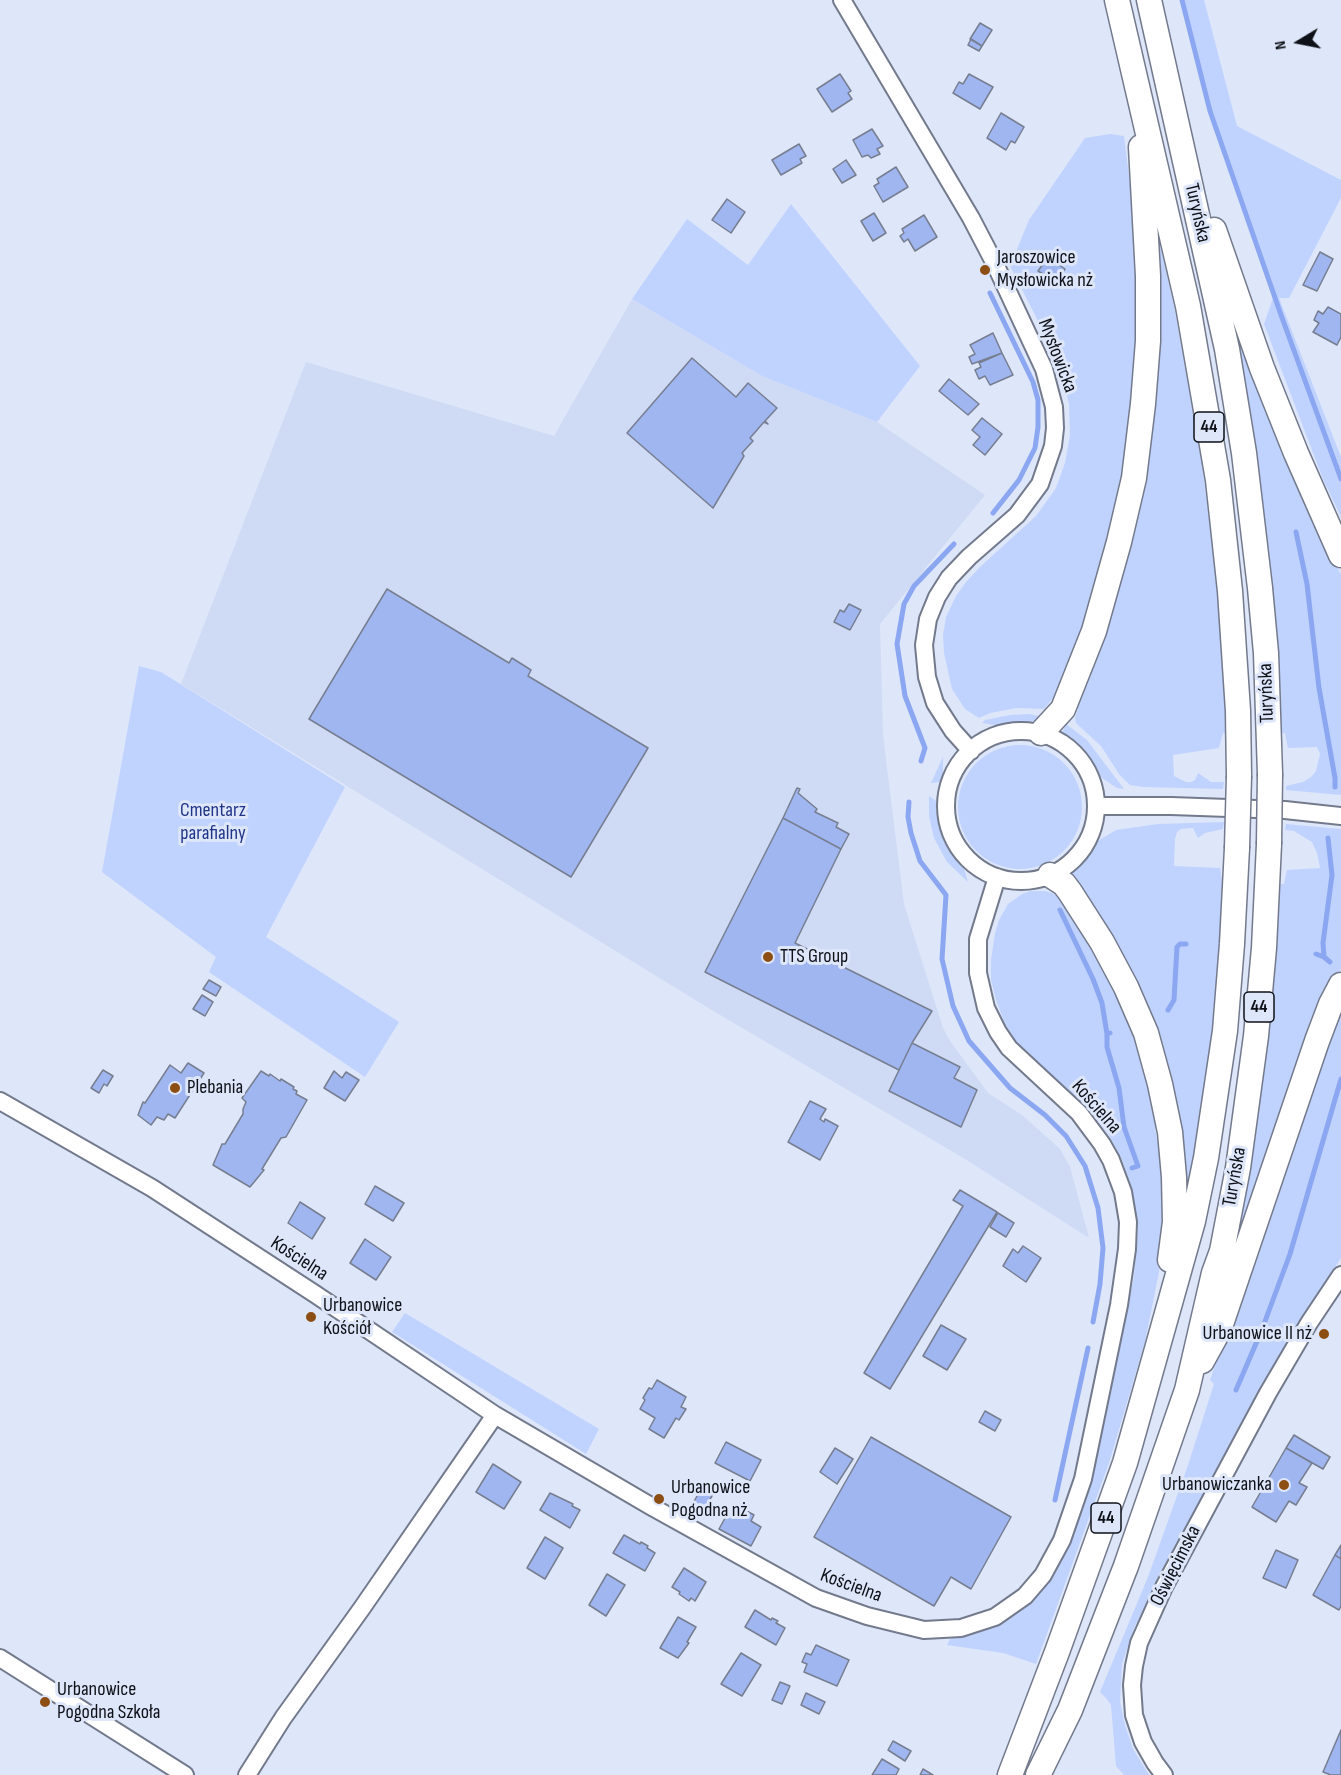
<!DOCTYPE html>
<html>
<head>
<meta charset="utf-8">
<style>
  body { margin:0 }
  #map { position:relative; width:1341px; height:1775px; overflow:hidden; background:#dee6fa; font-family:"Sofia Sans Condensed",sans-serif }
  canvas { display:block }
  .north { position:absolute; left:1269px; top:12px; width:60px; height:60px; -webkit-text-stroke:4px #dee6fa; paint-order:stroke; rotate:260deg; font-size:16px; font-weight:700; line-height:24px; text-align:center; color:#0e1117 }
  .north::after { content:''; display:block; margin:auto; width:21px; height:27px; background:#0e1117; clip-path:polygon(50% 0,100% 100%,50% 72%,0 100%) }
</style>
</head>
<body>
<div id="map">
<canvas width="1341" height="1775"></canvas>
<div class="north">N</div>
</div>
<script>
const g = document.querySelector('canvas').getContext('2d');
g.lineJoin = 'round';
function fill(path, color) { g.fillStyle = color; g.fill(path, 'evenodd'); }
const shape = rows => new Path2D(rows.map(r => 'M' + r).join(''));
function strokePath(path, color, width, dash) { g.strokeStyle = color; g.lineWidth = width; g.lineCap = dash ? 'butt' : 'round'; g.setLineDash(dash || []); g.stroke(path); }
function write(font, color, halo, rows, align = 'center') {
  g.font = font + ' "Sofia Sans Condensed",sans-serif'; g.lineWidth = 6; g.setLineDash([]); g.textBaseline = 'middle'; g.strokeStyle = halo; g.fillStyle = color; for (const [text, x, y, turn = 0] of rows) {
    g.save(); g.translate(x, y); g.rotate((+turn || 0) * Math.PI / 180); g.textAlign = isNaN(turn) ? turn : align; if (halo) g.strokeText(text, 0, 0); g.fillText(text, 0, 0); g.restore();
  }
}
fill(shape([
  [632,299,762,376,877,422,985,495,880,624,883,735,904,904,943,1028,950,1041,988,1093,1022,1115,1060,1149,1070,1167,1089,1238,965,1159,710,1009,181,684,306,362,554,436]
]), '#cfdaf4');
fill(shape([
  [1181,0,1204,0,1237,126,1341,180,1341,198,1289,298,1279,298,1341,457,1341,517,1323,479,1264,324,1273,298,1210,116],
  [1110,134,1124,136,1134,217,1138,271,1137,345,1126,467,1097,589,1057,701,1052,699,1044,709,1017,708,990,713,979,718,965,709,952,689,944,653,943,635,946,617,956,596,966,582,980,567,1036,516,1056,488,1065,463,1070,435,1069,404,1063,380,1035,315,1010,266,1029,220,1085,138],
  [791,204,920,366,877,422,762,376,632,299,687,219,748,265],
  [1156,228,1174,306,1203,470,1221,620,1226,702,1226,733,1223,733,1219,748,1173,755,1174,776,1186,782,1191,782,1195,780,1198,773,1211,782,1224,782,1223,789,1143,787,1130,785,1119,774,1101,746,1076,723,1075,718,1078,709,1073,707,1105,619],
  [1222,272,1319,525,1341,575,1341,795,1286,790,1286,786,1303,782,1311,777,1316,771,1320,754,1317,747,1288,748,1285,733,1279,734],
  [139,666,161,672,345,787,266,937,399,1022,365,1077,209,972,216,957,102,872],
  [1029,714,1043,717,1035,721,995,725,982,723,985,720,1010,715],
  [1066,724,1087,740,1124,789,1117,788,1102,778,1083,750,1062,733],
  '958 807a62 62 0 1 1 124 0a62 62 0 1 1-124 0Z',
  [943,757,943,776,940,782,931,783],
  [929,796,936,801,936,812,944,842,964,869,968,882,947,862,934,838,929,816],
  [1224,822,1223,829,1205,833,1198,838,1193,828,1181,829,1177,832,1175,839,1174,866,1220,868,1223,888,1226,888,1212,1049,1185,1217,1117,953,1069,872,1079,867,1098,841,1116,830,1158,824],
  [1286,824,1341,829,1341,969,1327,990,1228,1277,1279,884,1284,884,1287,870,1320,868,1317,853,1312,842,1294,831,1285,830],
  [1031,891,1045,891,1052,893,1062,898,1071,908,1133,1025,1160,1127,1155,1128,1160,1157,1164,1213,1159,1272,1145,1342,1109,1463,1036,1664,1003,1653,947,1645,950,1639,986,1630,1019,1612,1033,1600,1048,1584,1067,1549,1080,1515,1091,1476,1134,1277,1138,1230,1130,1183,1122,1160,1109,1135,1079,1100,1021,1048,1005,1024,996,1000,991,980,991,960,995,933,999,920,1008,904,1022,894],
  [1341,1000,1341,1258,1300,1321,1254,1400,1134,1628,1122,1664,1120,1702,1125,1725,1133,1749,1149,1775,1124,1775,1116,1766,1111,1705,1106,1698,1100,1692,1148,1577,1188,1465,1214,1384,1210,1380],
  [405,1313,599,1429,586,1454,392,1332]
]), '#c0d2fe');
strokePath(shape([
  [1182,0,1210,111,1281,315,1341,479],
  [990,293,1033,382,1038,400,1038,427,1035,448,1019,480,993,513],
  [1296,532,1307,584,1319,688,1335,778,1335,787],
  [921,761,925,748,905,696,897,644,904,604,914,586,954,544],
  [909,802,908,817,911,833,920,861,946,895,942,959,953,1006,969,1041,1010,1088,1045,1115,1066,1136,1085,1166,1098,1208,1103,1248,1100,1284,1093,1322],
  [1328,838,1332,875,1323,943,1324,957,1330,962],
  [1060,910,1093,979,1102,1003,1107,1034],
  [1316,954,1324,957],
  [1168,1010,1174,1000,1177,947,1180,944,1186,944],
  [1110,1033,1107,1034,1107,1047,1119,1088,1124,1127,1138,1166,1132,1168],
  [1236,1390,1261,1332,1290,1254,1341,1079],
  [1055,1500,1088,1348]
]), '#8ca7f1', 5);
const building = shape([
  [980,23,992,30,982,46,970,39,980,23],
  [971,39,982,46,979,51,968,45,971,39],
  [840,74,851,91,848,93,852,99,832,112,817,89,840,74],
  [969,74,993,87,980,109,953,93,959,82,963,84,969,74],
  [1001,113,1024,127,1015,143,1011,141,1006,150,987,138,1001,113],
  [872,129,883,146,877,149,880,154,871,158,868,155,862,157,853,140,872,129],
  [799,144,806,156,800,159,802,163,781,175,772,160,799,144],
  [846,160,856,175,842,183,833,169,846,160],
  [896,167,908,187,883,202,874,186,879,183,877,179,896,167],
  [727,199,745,212,731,233,712,220,727,199],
  [874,213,886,233,873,241,861,221,874,213],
  [924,215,937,237,915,251,908,239,904,242,900,236,904,233,902,229,924,215],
  [1320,252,1333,259,1317,291,1303,285,1320,252],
  [1048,257,1065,269,1056,282,1038,271,1048,257],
  [1328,307,1341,314,1341,337,1337,345,1313,332,1319,323,1314,320,1318,311,1323,314,1328,307],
  [993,333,1002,353,972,364,969,357,975,354,970,345,993,333],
  [1002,353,1013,375,990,385,985,376,979,379,975,370,981,367,979,363,1002,353],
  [692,358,736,397,748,383,777,408,765,421,768,424,764,422,750,438,753,441,742,453,744,456,713,508,627,433,692,358],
  [949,379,979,404,968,415,939,391,949,379],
  [982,418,1002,434,985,455,973,445,980,437,972,430,982,418],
  [387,589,509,663,512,658,531,670,528,676,648,748,571,877,309,719,387,589],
  [849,604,861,610,850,630,834,622,840,610,844,612,849,604],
  [797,788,800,789,798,793,817,809,815,812,838,823,836,827,849,834,841,849,783,818,797,788],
  [783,818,841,849,795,943,932,1011,912,1043,899,1070,705,972,783,818],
  [209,980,221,987,216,996,203,989,209,980],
  [202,995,213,1002,205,1016,193,1009,202,995],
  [912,1043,960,1067,954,1078,977,1090,961,1127,889,1091,912,1043],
  [188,1063,204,1073,175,1118,168,1114,164,1120,157,1117,151,1125,138,1115,143,1102,145,1103,170,1065,181,1073,188,1063],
  [103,1070,113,1076,107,1086,104,1084,99,1093,91,1088,103,1070],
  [261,1071,269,1076,270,1074,280,1081,281,1079,294,1087,293,1089,297,1091,296,1094,307,1100,286,1137,281,1138,262,1169,264,1170,250,1187,213,1165,222,1144,225,1144,243,1114,243,1109,246,1102,242,1098,261,1071],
  [334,1071,342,1078,346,1072,359,1080,345,1101,324,1088,334,1071],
  [810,1101,826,1109,820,1119,824,1122,825,1119,838,1126,820,1160,788,1142,810,1101],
  [375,1186,404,1203,393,1221,365,1204,375,1186],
  [960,1190,997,1212,890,1389,864,1373,963,1206,953,1200,960,1190],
  [300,1202,325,1218,312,1239,288,1223,300,1202],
  [998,1213,1014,1223,1006,1237,990,1227,998,1213],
  [365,1239,391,1257,376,1280,350,1263,365,1239],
  [1023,1246,1041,1258,1026,1282,1003,1266,1013,1249,1018,1253,1023,1246],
  [941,1325,966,1339,947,1370,923,1356,941,1325],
  [657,1380,686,1397,681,1407,686,1409,679,1420,676,1418,664,1438,649,1429,655,1418,640,1409,645,1400,643,1398,649,1388,652,1389,657,1380],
  [985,1411,1001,1420,995,1431,979,1422,985,1411],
  [1294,1435,1330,1457,1323,1469,1286,1448,1294,1435],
  [871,1437,1011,1517,971,1589,951,1577,934,1606,814,1537,871,1437],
  [726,1442,761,1460,750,1481,715,1463,726,1442],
  [835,1448,853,1459,837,1484,820,1472,835,1448],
  [1286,1448,1312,1463,1299,1483,1307,1487,1296,1505,1289,1501,1276,1522,1252,1507,1286,1448],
  [493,1464,521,1482,504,1509,476,1492,493,1464],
  [701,1489,712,1496,699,1518,688,1512,701,1489],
  [550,1493,573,1504,572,1506,580,1510,570,1528,540,1510,550,1493],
  [730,1509,742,1515,745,1510,754,1515,751,1521,761,1527,751,1546,719,1529,730,1509],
  [624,1535,640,1544,641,1542,648,1546,647,1548,655,1553,645,1571,613,1553,624,1535],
  [545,1537,563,1548,545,1579,527,1568,545,1537],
  [1341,1545,1341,1559,1335,1555,1341,1545],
  [1276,1550,1298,1560,1286,1588,1263,1578,1276,1550],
  [1335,1555,1341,1559,1341,1606,1339,1610,1313,1595,1335,1555],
  [684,1568,706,1582,695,1601,691,1598,689,1601,679,1594,680,1592,672,1587,684,1568],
  [607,1574,625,1585,606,1616,589,1605,607,1574],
  [755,1610,771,1620,772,1618,778,1621,776,1623,785,1628,776,1645,745,1627,755,1610],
  [678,1617,696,1627,687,1642,689,1643,678,1658,660,1648,678,1617],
  [816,1645,849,1660,837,1686,804,1672,807,1664,802,1662,806,1653,811,1655,816,1645],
  [741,1653,761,1665,742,1696,721,1684,741,1653],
  [780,1682,790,1686,782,1704,772,1700,780,1682],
  [806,1693,825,1702,819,1714,801,1705,806,1693],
  [1341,1730,1341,1775,1331,1775,1323,1772,1341,1730],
  [893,1741,911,1751,905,1761,888,1750,893,1741],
  [882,1759,899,1769,896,1775,872,1775,882,1759],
  [923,1769,933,1775,920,1775,923,1769]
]);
fill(building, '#9fb6f1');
strokePath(building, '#777e90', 1.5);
const minor = shape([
  [842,0,971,218,996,266,1044,369,1054,407,1055,428,1053,446,1040,484,1017,515,969,557,949,578,937,597,928,619,924,645,927,677,935,703,953,731,971,751],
  '946 806a75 75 0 1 1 150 0a75 75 0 1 1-150 0Z',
  [1096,806,1171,806,1285,810,1341,816],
  [0,1101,152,1188,315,1294,495,1415,654,1508,816,1598,867,1616,924,1630,961,1628,995,1617,1025,1596,1043,1575,1062,1540,1083,1479,1119,1305,1127,1249,1128,1222,1123,1192,1111,1160,1102,1144,1079,1113,1009,1048,998,1032,986,1008,978,973,978,939,997,877],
  [0,1658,185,1775],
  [247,1775,283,1718,362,1608,495,1415],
  [1164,1775,1155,1763,1143,1742,1134,1715,1132,1685,1134,1666,1139,1643,1164,1587,1268,1393,1309,1323,1341,1275]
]);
const highway = shape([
  [1117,0,1188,306,1218,480,1230,591,1238,711,1239,776],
  [1149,0,1227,349,1244,453,1260,588,1266,653,1270,774],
  [1214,230,1262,368,1296,453,1341,555],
  [1041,733,1063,709,1094,631,1119,542,1134,478,1143,404,1148,341,1148,276,1141,147],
  [1050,875,1064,884,1070,892,1102,942,1126,987,1146,1033,1160,1084,1170,1132,1174,1177,1175,1222,1170,1260],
  [1202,1361,1219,1330,1317,1041,1331,1004,1341,985],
  [1010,1775,1057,1652,1125,1463,1193,1221,1206,1158,1225,1031,1232,944,1237,848],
  [1038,1775,1070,1710,1126,1566,1187,1390,1214,1273,1222,1251,1238,1168,1256,1036,1264,948,1269,844]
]);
strokePath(minor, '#737a8c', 20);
strokePath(highway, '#737a8c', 27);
strokePath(minor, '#fff', 16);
strokePath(highway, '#fff', 24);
const highwayBridge = shape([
  [1269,844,1270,774],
  [1237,848,1239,776]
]);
strokePath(highwayBridge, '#737a8c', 27, []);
strokePath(highwayBridge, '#fff', 24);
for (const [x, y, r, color] of [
  [985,270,6,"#8d4e13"],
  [768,957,6,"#8d4e13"],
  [175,1088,6,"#8d4e13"],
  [311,1317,6,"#8d4e13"],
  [1324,1334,6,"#8d4e13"],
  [1284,1485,6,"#8d4e13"],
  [659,1499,6,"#8d4e13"],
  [45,1702,6,"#8d4e13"]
]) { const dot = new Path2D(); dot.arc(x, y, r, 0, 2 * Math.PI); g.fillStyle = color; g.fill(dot); strokePath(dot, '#dee6fa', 2); }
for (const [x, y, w] of [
  [1209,427,30],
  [1259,1007,30],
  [1106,1518,30]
]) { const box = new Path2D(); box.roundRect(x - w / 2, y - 15, w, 30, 4.5); g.fillStyle = '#dee6fa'; g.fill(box); strokePath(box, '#0e1117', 1.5); }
write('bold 18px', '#0e1117', null, [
  ["44",1209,427],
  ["44",1259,1007],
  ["44",1106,1518]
]);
write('20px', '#0e1117', '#dee6fa', [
  ["Turyńska",1197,213,77],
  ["Mysłowicka",1057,356,69],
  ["Turyńska",1267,693,-92],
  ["Kościelna",1096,1107,49],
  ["Turyńska",1235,1177,-80],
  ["Kościelna",299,1259,33],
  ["Oświęcimska",1176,1566,-63],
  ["Kościelna",851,1586,20]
]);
write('20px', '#0e1117', '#dee6fa', [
  ["Jaroszowice",997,258],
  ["Mysłowicka nż",997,281],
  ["TTS Group",780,957],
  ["Plebania",187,1088],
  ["Urbanowice",323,1306],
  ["Kościół",323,1329],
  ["Urbanowice II nż",1312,1334,"right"],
  ["Urbanowiczanka",1272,1485,"right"],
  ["Urbanowice",671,1488],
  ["Pogodna nż",671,1511],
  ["Urbanowice",57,1690],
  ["Pogodna Szkoła",57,1713]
], 'left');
write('20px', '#213588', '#dee6fa', [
  ["Cmentarz",213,811],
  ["parafialny",213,834]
]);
</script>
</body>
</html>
